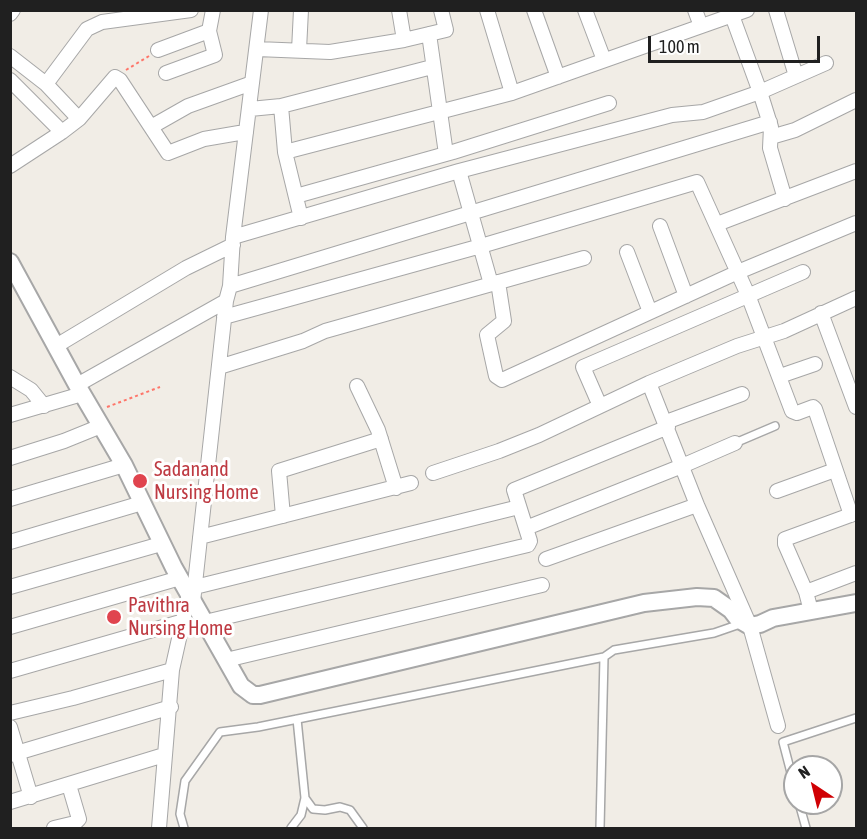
<!DOCTYPE html>
<html>
<head>
<meta charset="utf-8">
<style>
  body { margin:0 }
  #map { position:relative; width:867px; height:839px; overflow:hidden; background:#f1ede6; font-family:"Asap Condensed",sans-serif }
  canvas { display:block }
  .frame { position:absolute; inset:0; border:12px solid #202020; pointer-events:none }
  .north { position:absolute; left:783px; top:755px; width:60px; height:60px; box-sizing:border-box; background:#fff; border:2px solid #a6a6a6; border-radius:50%; rotate:325deg; font-size:16px; font-weight:700; line-height:24px; text-align:center; color:#202020 }
  .north::after { content:''; display:block; margin:auto; width:21px; height:27px; background:#d00004; clip-path:polygon(50% 0,100% 100%,50% 72%,0 100%) }
  .scale { position:absolute; left:648px; top:36px; width:172px; height:27px; box-sizing:border-box; border:3px solid #202020; border-top:0; padding-left:8px; font-size:18px; line-height:21px; white-space:nowrap; color:#202020; -webkit-text-stroke:4px #fff; paint-order:stroke }
</style>
</head>
<body>
<div id="map">
<canvas width="867" height="839"></canvas>
<div class="frame"></div>
<div class="north">N</div>
<div class="scale">100 m</div>
</div>
<script>
const g = document.querySelector('canvas').getContext('2d');
g.lineJoin = 'round';
const shape = rows => new Path2D(rows.map(r => 'M' + r).join(''));
function strokePath(path, color, width, dash) { g.strokeStyle = color; g.lineWidth = width; g.lineCap = dash ? 'butt' : 'round'; g.setLineDash(dash || []); g.stroke(path); }
function write(font, color, halo, rows, align = 'center') {
  g.font = font + ' "Asap Condensed",sans-serif'; g.lineWidth = 6; g.setLineDash([]); g.textBaseline = 'middle'; g.strokeStyle = halo; g.fillStyle = color; for (const [text, x, y, turn = 0] of rows) {
    g.save(); g.translate(x, y); g.rotate((+turn || 0) * Math.PI / 180); g.textAlign = isNaN(turn) ? turn : align; if (halo) g.strokeText(text, 0, 0); g.fillText(text, 0, 0); g.restore();
  }
}
const service = shape([
  [735,443,775,426],
  [795,788,783,742,856,718],
  [305,798,313,809,325,810,340,807,350,810,363,828],
  [799,803,806,828],
  [184,828,180,814,185,781,220,732,258,727,604,657],
  [291,828,301,815,305,798,297,719],
  [600,828,604,657,614,650,714,633,740,624]
]);
const minor = shape([
  [399,10,404,40],
  [487,10,512,93],
  [534,10,558,77],
  [585,10,604,60],
  [695,10,701,26],
  [730,10,760,92,826,63],
  [776,10,796,76],
  [10,14,13,10],
  [209,31,213,10],
  [429,34,446,154],
  [257,49,330,52,404,40,446,30,441,10],
  [158,50,209,31,215,55,166,73],
  [299,50,301,10],
  [10,56,46,84,79,119],
  [10,80,62,132],
  [46,84,87,29,102,22,191,10],
  [281,106,285,152,301,218],
  [250,109,281,106,432,67],
  [151,127,188,106,252,83],
  [771,137,795,130,856,100],
  [285,152,512,93,747,10],
  [10,166,62,132,79,119,115,77,120,80,168,153,204,139,239,133,246,133],
  [459,171,491,284],
  [296,196,453,152,609,103],
  [717,224,856,171],
  [660,226,686,296],
  [233,237,459,171,672,115,703,112,760,92,771,127,770,148,785,199],
  [627,252,650,312],
  [498,282,504,321,487,335,496,376,502,380,738,272,856,223],
  [230,286,770,122],
  [821,313,856,407],
  [224,317,481,246,697,182,748,295,792,411,797,413,813,407,815,409,851,515],
  [56,346,186,268,233,245],
  [219,367,303,341,325,331,584,258],
  [780,376,815,364],
  [10,377,31,390,44,406],
  [649,383,697,505,750,626,778,726],
  [77,385,226,301],
  [357,386,378,430,396,488],
  [600,406,583,367,803,272],
  [10,415,82,394],
  [666,422,742,394],
  [10,458,64,441,101,426],
  [433,473,499,451,539,435,649,383,737,346,784,331,856,298],
  [777,491,835,470],
  [10,499,124,465],
  [283,516,279,471,381,439],
  [526,528,682,466,735,443],
  [200,537,411,483],
  [10,542,142,503],
  [546,559,697,505],
  [10,587,161,544],
  [195,587,519,507],
  [806,592,856,573],
  [193,602,226,301,230,286,233,237,261,10],
  [811,611,806,592,785,544,785,539,856,513],
  [205,622,528,545,530,541,514,490,668,427],
  [10,627,180,578],
  [226,660,542,585],
  [10,671,184,621],
  [10,713,73,698,172,670],
  [10,727,31,797],
  [10,755,171,707],
  [10,802,164,755],
  [54,828,75,823,79,819,69,785],
  [159,828,172,670,189,594]
]);
const tertiary = shape([
  [10,262,77,385,124,465,174,568,241,686,253,695,260,695,644,603,697,597,714,598,731,610,738,619,750,626,760,624,773,618,856,603]
]);
strokePath(service, '#a7a7a7', 10);
strokePath(minor, '#a7a7a7', 16);
strokePath(tertiary, '#a7a7a7', 20);
strokePath(shape([
  [126,70,149,56],
  [107,407,160,387]
]), '#fe766a', 2, [3, 3]);
strokePath(service, '#fff', 7);
strokePath(minor, '#fff', 14);
strokePath(tertiary, '#fff', 16);
for (const [x, y, r, color] of [
  [140,481,8,"#e0444e"],
  [114,617,8,"#e0444e"]
]) { const dot = new Path2D(); dot.arc(x, y, r, 0, 2 * Math.PI); g.fillStyle = color; g.fill(dot); strokePath(dot, '#fff', 2); }
write('20px', '#be3a42', '#fff', [
  ["Sadanand",154,470],
  ["Nursing Home",154,493],
  ["Pavithra",128,606],
  ["Nursing Home",128,629]
], 'left');
</script>
</body>
</html>
